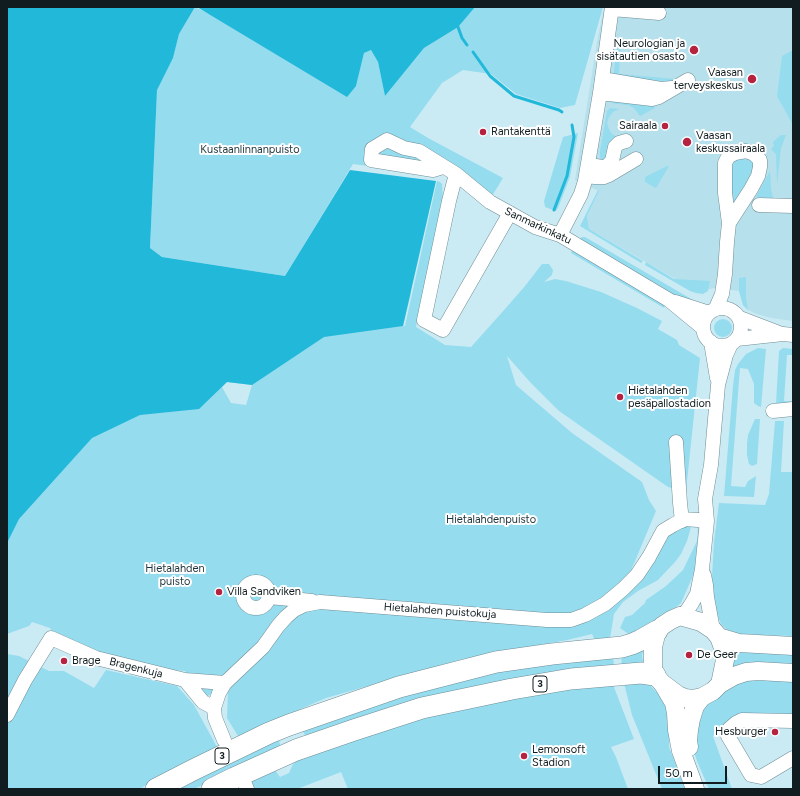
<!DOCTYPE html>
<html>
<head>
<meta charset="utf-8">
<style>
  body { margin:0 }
  #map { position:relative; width:800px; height:796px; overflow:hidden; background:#cbebf4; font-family:Figtree,sans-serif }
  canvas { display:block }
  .frame { position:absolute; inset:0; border:8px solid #101c1f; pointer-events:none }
  .scale { position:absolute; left:658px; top:766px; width:69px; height:18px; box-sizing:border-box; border:2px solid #101c1f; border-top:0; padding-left:5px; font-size:12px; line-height:14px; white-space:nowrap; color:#101c1f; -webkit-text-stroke:3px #fff; paint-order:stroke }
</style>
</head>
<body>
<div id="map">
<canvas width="800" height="796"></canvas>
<div class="frame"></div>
<div class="scale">50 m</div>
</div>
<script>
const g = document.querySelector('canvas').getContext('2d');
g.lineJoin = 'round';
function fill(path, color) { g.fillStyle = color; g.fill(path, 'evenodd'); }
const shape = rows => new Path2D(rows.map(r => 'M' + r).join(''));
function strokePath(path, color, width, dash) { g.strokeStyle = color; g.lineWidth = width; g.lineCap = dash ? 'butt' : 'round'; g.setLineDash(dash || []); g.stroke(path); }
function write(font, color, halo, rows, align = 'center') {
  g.font = font + ' Figtree,sans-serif'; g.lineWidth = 4; g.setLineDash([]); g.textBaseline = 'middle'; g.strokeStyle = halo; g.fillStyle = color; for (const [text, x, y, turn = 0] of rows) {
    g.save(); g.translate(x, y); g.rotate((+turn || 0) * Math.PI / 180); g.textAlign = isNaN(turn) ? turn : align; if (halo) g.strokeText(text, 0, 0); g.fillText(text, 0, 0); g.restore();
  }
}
fill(shape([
  [604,7,793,7,793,321,771,318,757,314,748,310,743,305,739,291,714,288,698,292,589,229,587,216,599,191,575,180,597,42]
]), '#b6e0eb');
fill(shape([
  [195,7,356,86,364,53,371,50,378,62,385,96,424,48,435,41,436,7,603,7,575,105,560,108,516,94,491,74,463,70,442,83,410,127,428,138,503,178,492,196,426,150,371,147,368,166,353,164,285,276,162,257,150,248,157,89,173,58,179,34],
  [618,38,621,39,619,74,675,79,676,83,613,79],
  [793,50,793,125,777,96,782,56],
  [611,98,653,104,655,108,640,116,634,108,627,105,611,103],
  [610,108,619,109,613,112,609,117,607,123,609,129,612,134,617,137,609,158,600,162,600,151,607,111],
  [578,133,570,177,558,208,556,211,545,207,544,201,563,137],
  [781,135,786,135,781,148,777,184,776,154,771,149,774,146,773,142],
  [388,143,435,166,374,157],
  [743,158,749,158,757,165,734,209,729,191,732,168,733,163,737,160],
  [667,166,669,166,656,188,645,182,645,177],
  [770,171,771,189,773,198,756,197],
  [437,181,440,182,442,184,443,200,416,327,445,345,471,347,505,309,525,286,542,264,549,264,553,270,552,275,544,282,555,279,566,281,601,292,637,308,662,321,658,329,677,340,679,345,700,358,686,491,668,487,559,411,530,382,507,356,516,385,572,433,642,482,649,500,656,511,630,573,599,601,597,614,669,531,689,525,691,527,687,541,681,554,675,562,658,580,638,591,623,602,614,614,610,639,595,640,592,634,567,640,462,659,326,698,238,736,227,718,228,690,215,691,205,698,185,671,170,670,93,654,55,635,50,628,32,622,29,626,7,634,7,475,69,427,411,293,403,326,405,326],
  [227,382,252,385,246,405,231,403,222,387],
  [598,190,599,191,587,216,589,229,643,261,641,263,580,226],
  [582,237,585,237,693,300,694,304,684,300,662,289,579,240],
  [573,249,666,303,664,308,571,253],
  [646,262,674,279,710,281,708,291,703,294,696,293,690,291,645,265],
  [746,277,746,299,748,310,743,305,739,291,739,278],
  '714 328a9 9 0 1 1 18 0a9 9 0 1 1-18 0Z',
  [758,348,766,349,761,407,758,406,754,403,754,384,748,369,740,368,731,486,745,487,748,481,756,476,754,497,724,496,733,386,735,370,738,364,746,354],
  [783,348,793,349,793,355,787,355,784,401,790,401,791,403,779,405,776,403,779,351],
  [755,419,760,419,757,464,752,466,749,464,747,455,747,444,748,435],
  [775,421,784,421,781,472,793,472,793,636,731,634,721,624,713,605,712,577,714,542,719,503,765,505,769,494],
  [701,526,696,565,692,578,681,603,676,607,662,614,648,626,630,635,620,628,625,617,632,615,645,603,646,600,666,586,683,570,697,541,698,528],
  [644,646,642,656,644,666,622,666,621,655],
  [729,650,793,653,793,668,728,672],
  [7,654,19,656,49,671,64,671,94,688,106,670,177,686,194,705,217,747,139,789,7,789],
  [613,655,614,667,310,738,305,735,302,730,430,685,508,669],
  [793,676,793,717,735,719,713,736,732,789,709,789,697,761,693,748,702,706,740,681],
  [643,681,650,685,662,698,667,708,669,722,669,747,685,789,662,789,632,715,624,683],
  [612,682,634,739,611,747,616,757,628,789,348,789,341,772,297,789,251,789,248,781,275,770,280,777,289,773,293,764,304,754,415,717],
  [278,737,281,748,194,789,170,789]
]), '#95dcef');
fill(shape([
  [7,7,195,7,179,34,173,58,157,90,150,248,162,257,285,276,350,170,436,181,403,326,324,337,252,385,227,382,199,409,140,415,92,438,19,519,7,543],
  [197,7,475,7,458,27,424,48,385,96,378,62,371,50,364,53,356,86,347,97]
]), '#21b8d9');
strokePath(shape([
  [458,27,462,38,467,45],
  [473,52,490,76,514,96,559,110,562,112],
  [554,210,567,176,574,137,572,125]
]), '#21b8d9', 3);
const minor = shape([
  [612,9,659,13],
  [602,79,661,89,672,88],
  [600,93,652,99,659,97,688,80],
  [588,165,603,167,607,166,612,161,615,147,619,143,626,141],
  [443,167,433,170,371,160,372,149,387,140,404,148,419,151,456,174,490,202,535,227,560,235,669,300,703,328],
  [456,174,449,201,424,320,443,330,510,213],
  [586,176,595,177,604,177,609,175,636,159],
  [759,205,793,206],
  [560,235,581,194,585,181,600,93,612,7],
  [675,302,709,313],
  '703 327a19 19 0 1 1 38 0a19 19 0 1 1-38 0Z',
  [716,308,722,294,725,274,727,242,729,223,725,193,725,163,728,157,735,153,746,151,754,154,760,160,760,167,758,176,751,189,729,223],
  [740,318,779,333],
  [737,339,783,334,793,335],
  [711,342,717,378],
  [773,411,793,409],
  [676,442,680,503,682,521],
  [704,575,706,585,707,597,713,630],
  '243 595a13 13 0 1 1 26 0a13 13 0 1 1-26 0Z',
  [269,597,312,601],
  [680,616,686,612,692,603,697,594,702,569,707,521,705,499,711,465,718,385,726,355,731,344],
  [185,680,225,683],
  [7,715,25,680,51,638,96,658,185,680,203,702,214,708],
  [793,721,742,720,736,723,729,729,728,736,751,775,761,777,793,758],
  [224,740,215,718,214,708,219,693,225,683,263,647,278,626,286,617,294,610,304,605,320,602,547,620,571,620,585,615,605,604,623,589,637,575,649,557,663,531,673,525,684,519,698,520,706,522],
  [245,784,247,789]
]);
const major = shape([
  [680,616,701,622,713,630,719,637,723,648,725,660,720,684,713,691,702,697,692,699,685,698,678,695,662,683,655,675,653,668,653,647,657,631,662,626,671,620,680,616],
  [719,637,739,643,793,646],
  [720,684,734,676,746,672,758,671,793,673],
  [664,686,674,703,676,713,677,730,681,751,695,789],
  [689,747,688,741,689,730,691,719,695,706,702,697]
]);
const highway = shape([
  [156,789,193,770,269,733,289,725,399,687,496,662,552,654,622,647,632,644,641,640,657,631],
  [212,789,234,778,296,750,354,730,422,708,512,689,571,679,641,673,655,675]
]);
strokePath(minor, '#6f8d95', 15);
strokePath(major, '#6f8d95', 19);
strokePath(highway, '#6f8d95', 22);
strokePath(minor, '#fff', 14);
strokePath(major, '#fff', 18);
strokePath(highway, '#fff', 21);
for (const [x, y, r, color] of [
  [694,50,5,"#b52341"],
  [752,79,5,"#b52341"],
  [665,126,4,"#b52341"],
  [483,132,4,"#b52341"],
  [687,142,5,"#b52341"],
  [620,397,4,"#b52341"],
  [219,592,4,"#b52341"],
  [689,655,4,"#b52341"],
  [64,661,4,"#b52341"],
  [775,732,4,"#b52341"],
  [524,756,4,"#b52341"]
]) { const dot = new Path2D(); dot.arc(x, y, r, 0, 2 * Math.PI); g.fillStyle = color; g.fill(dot); strokePath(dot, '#fff', 1.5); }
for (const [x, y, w] of [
  [540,684,14],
  [222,756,14]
]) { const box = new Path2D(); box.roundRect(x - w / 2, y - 8, w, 16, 3); g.fillStyle = '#fff'; g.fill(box); strokePath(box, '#101c1f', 1); }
write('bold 10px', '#101c1f', null, [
  ["3",540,684],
  ["3",222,756]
]);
write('11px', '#101c1f', '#fff', [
  ["Neurologian ja",685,44,"right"],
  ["sisätautien osasto",685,57,"right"],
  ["Vaasan",743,73,"right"],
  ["terveyskeskus",743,86,"right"],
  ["Sairaala",657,126,"right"],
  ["Rantakenttä",491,132],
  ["Vaasan",696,136],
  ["keskussairaala",696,149],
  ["Hietalahden",628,391],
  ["pesäpallostadion",628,404],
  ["Villa Sandviken",227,592],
  ["De Geer",697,655],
  ["Brage",72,661],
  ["Hesburger",767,732,"right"],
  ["Lemonsoft",532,750],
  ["Stadion",532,763]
], 'left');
write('11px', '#1d343a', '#fff', [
  ["Kustaanlinnanpuisto",250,150],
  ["Hietalahdenpuisto",491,520],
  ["Hietalahden",175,569],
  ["puisto",175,582]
]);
write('11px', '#101c1f', '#fff', [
  ["Sanmarkinkatu",538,226,25],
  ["Hietalahden puistokuja",440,611,4],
  ["Bragenkuja",136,668,14]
]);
</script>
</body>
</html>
